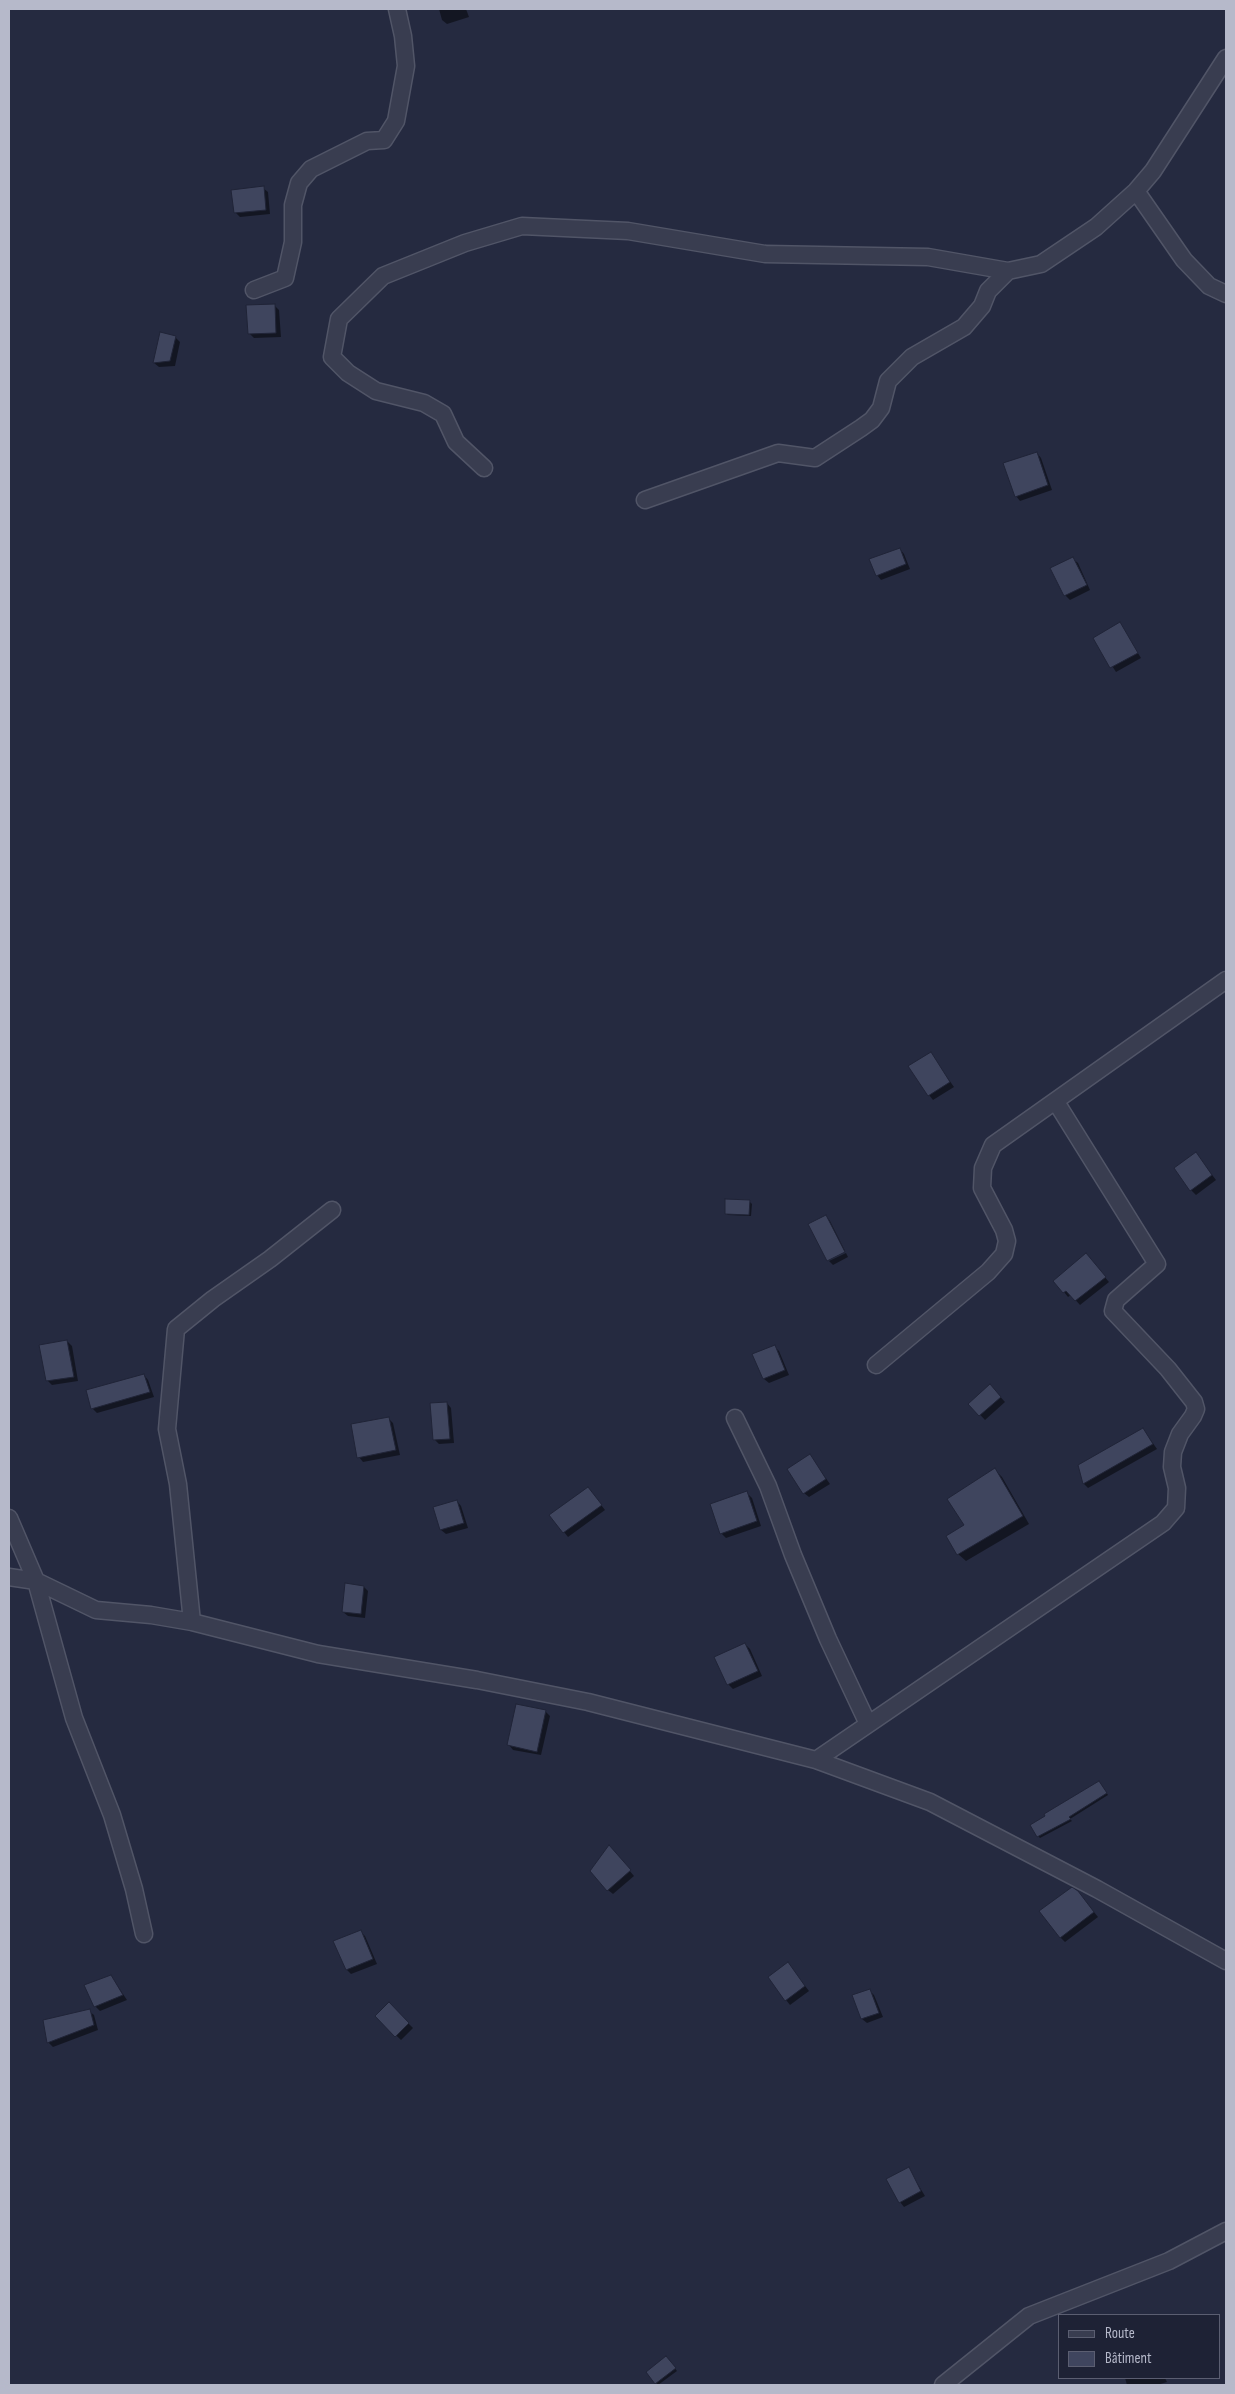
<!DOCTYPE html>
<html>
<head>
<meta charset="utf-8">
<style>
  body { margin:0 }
  #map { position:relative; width:1235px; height:2394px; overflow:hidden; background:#252a40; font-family:"Sofia Sans Condensed",sans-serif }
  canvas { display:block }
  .frame { position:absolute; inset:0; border:10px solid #b6b9ca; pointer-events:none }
  .legend { position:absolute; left:1058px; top:2314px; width:162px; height:65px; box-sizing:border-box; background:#1e2235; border:1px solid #5b5e71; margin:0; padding:6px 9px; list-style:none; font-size:15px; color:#b6b9ca }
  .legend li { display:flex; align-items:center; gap:10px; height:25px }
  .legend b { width:25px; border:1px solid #5b5e71 }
</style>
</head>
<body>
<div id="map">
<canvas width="1235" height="2394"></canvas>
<div class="frame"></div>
<ul class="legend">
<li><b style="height:6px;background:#393d50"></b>Route</li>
<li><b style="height:14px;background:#3f455e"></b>Bâtiment</li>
</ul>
</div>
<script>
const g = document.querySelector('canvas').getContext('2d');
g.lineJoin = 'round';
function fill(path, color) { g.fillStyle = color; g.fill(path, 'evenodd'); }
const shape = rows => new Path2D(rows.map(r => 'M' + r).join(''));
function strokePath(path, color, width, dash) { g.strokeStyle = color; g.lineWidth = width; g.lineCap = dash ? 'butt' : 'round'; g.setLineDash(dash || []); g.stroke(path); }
fill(shape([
  [439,9,466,9,469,17,447,24,442,20],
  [263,188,268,192,270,214,240,217,235,212],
  [274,305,279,310,281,337,254,338,249,333],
  [175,337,180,342,175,366,159,367,154,363],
  [1037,453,1041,458,1052,490,1020,501,1016,496],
  [900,549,904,554,910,569,881,580,877,575],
  [1073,559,1078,563,1090,590,1070,600,1065,595,1052,568],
  [1120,624,1141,658,1116,672,1094,638],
  [930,1053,954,1087,933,1100,929,1095],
  [1200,1159,1216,1180,1196,1195,1191,1190],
  [750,1202,752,1204,751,1216,728,1215,726,1213],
  [826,1216,830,1221,845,1251,828,1259],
  [846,1253,848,1257,833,1265,829,1261],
  [1090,1260,1109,1282,1080,1305,1071,1295,1068,1297,1064,1292],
  [67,1341,72,1346,78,1381,52,1385,47,1380],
  [774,1346,779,1351,789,1375,769,1383,764,1379,754,1355],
  [144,1375,148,1380,154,1397,97,1413,92,1408],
  [995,1391,1005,1402,985,1420,970,1404],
  [447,1403,451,1408,454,1443,439,1444,434,1439],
  [388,1418,393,1423,400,1455,363,1462,359,1457],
  [1143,1429,1157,1449,1088,1488,1084,1484,1079,1466],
  [810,1456,830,1484,809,1497,804,1493],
  [994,1469,1002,1477,1029,1524,966,1561,958,1554,966,1526],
  [588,1488,605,1510,568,1537,564,1532],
  [747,1493,752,1498,761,1526,726,1538,721,1533],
  [457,1501,461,1506,468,1528,446,1534,441,1530],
  [364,1587,368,1591,365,1618,348,1616,343,1612],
  [745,1644,750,1649,762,1676,733,1689,728,1684],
  [545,1711,550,1716,541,1755,513,1750,509,1745],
  [1101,1784,1108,1795,1070,1819,1072,1821,1040,1838,1038,1836],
  [614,1852,634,1876,613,1894,608,1890],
  [1078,1892,1098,1917,1065,1942,1060,1937],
  [360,1931,365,1936,377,1964,351,1974,347,1970],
  [788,1964,809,1991,790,2005,786,2000],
  [111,1976,127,2000,100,2011,95,2006],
  [869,1990,874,1995,883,2017,867,2023,862,2019],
  [389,2004,413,2028,401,2040,376,2016],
  [89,2011,94,2015,98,2030,53,2047,48,2042],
  [908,2168,925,2196,904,2207,900,2202],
  [668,2360,677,2371,658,2385,647,2373],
  [1125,2378,1165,2378,1167,2382,1157,2385,1127,2385]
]), '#0007');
const building = shape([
  [264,186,266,210,234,213,231,190,264,186],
  [275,304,276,333,248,334,246,305,275,304],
  [160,332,176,336,170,361,153,363,160,332],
  [1037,452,1048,485,1015,497,1003,463,1037,452],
  [900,548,906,564,876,576,869,559,900,548],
  [1073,557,1087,585,1064,596,1050,568,1073,557],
  [1120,622,1138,653,1110,668,1093,638,1120,622],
  [931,1052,950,1082,928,1096,908,1066,931,1052],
  [1196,1152,1212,1175,1190,1191,1174,1168,1196,1152],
  [725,1199,750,1200,749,1215,725,1214,725,1199],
  [826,1215,845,1252,827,1261,808,1224,826,1215],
  [1086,1253,1106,1277,1075,1301,1066,1291,1063,1293,1053,1281,1086,1253],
  [67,1340,74,1377,46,1381,39,1345,67,1340],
  [775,1345,785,1370,763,1379,752,1354,775,1345],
  [144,1374,150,1392,91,1409,86,1390,144,1374],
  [990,1384,1001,1397,979,1416,968,1404,990,1384],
  [447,1402,450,1439,433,1440,430,1403,447,1402],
  [389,1417,396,1450,357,1458,351,1424,389,1417],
  [1143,1428,1153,1444,1083,1484,1078,1465,1143,1428],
  [810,1454,826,1479,803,1494,787,1469,810,1454],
  [995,1468,1023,1516,957,1555,946,1536,964,1525,947,1499,995,1468],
  [588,1487,602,1505,563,1533,549,1515,588,1487],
  [747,1491,757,1521,720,1534,710,1504,747,1491],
  [457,1500,464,1523,440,1530,433,1507,457,1500],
  [345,1583,364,1586,361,1614,342,1612,345,1583],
  [745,1643,758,1671,727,1685,714,1657,745,1643],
  [516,1704,546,1710,537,1752,507,1745,516,1704],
  [1099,1781,1107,1793,1069,1817,1071,1819,1037,1837,1030,1825,1045,1816,1044,1814,1099,1781],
  [609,1845,631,1870,607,1891,590,1871,609,1845],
  [1072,1887,1078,1891,1094,1912,1060,1938,1039,1911,1072,1887],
  [361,1930,373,1959,346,1970,333,1941,361,1930],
  [788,1962,805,1986,785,2001,768,1977,788,1962],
  [111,1975,123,1995,94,2007,84,1985,111,1975],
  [870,1989,879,2013,861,2019,852,1995,870,1989],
  [389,2002,409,2023,395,2037,375,2016,389,2002],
  [90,2009,94,2025,47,2043,43,2020,90,2009],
  [909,2167,921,2191,899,2203,886,2179,909,2167],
  [666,2356,676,2368,655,2384,646,2372,666,2356]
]);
fill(building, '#3f455e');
strokePath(building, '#202437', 1);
const minor = shape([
  [1136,191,1184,260,1209,286,1226,294],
  [254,290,285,278,293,242,293,205,299,183,311,169,367,141,384,140,396,121,406,66,403,36,397,9],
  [484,468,456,442,443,414,424,403,376,391,348,373,332,357,339,319,383,276,465,243,522,226,628,231,765,254,928,257,1008,271],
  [645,500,778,453,815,458,861,428,872,420,881,408,888,381,912,357,964,327,982,306,988,291,1008,271,1041,264,1096,227,1136,191,1153,171,1226,58],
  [876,1365,988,1272,1004,1254,1007,1241,1004,1230,982,1188,983,1168,993,1145,1226,980],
  [735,1418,768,1486,793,1555,828,1639,868,1724],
  [9,1518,36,1581,74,1718,112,1815,134,1889,144,1934],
  [9,1577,36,1581,96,1610,151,1615,192,1622,318,1654,477,1680,588,1702,816,1760,930,1802,1097,1889,1226,1961],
  [192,1622,178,1484,167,1429,176,1329,213,1299,270,1259,332,1210],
  [816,1760,1163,1523,1176,1508,1177,1488,1172,1467,1173,1452,1180,1434,1193,1416,1196,1409,1194,1402,1168,1369,1113,1311,1116,1300,1157,1264,1056,1102],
  [943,2385,1029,2316,1169,2261,1226,2231]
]);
strokePath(minor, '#515567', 19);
strokePath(minor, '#393d50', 16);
</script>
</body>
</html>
